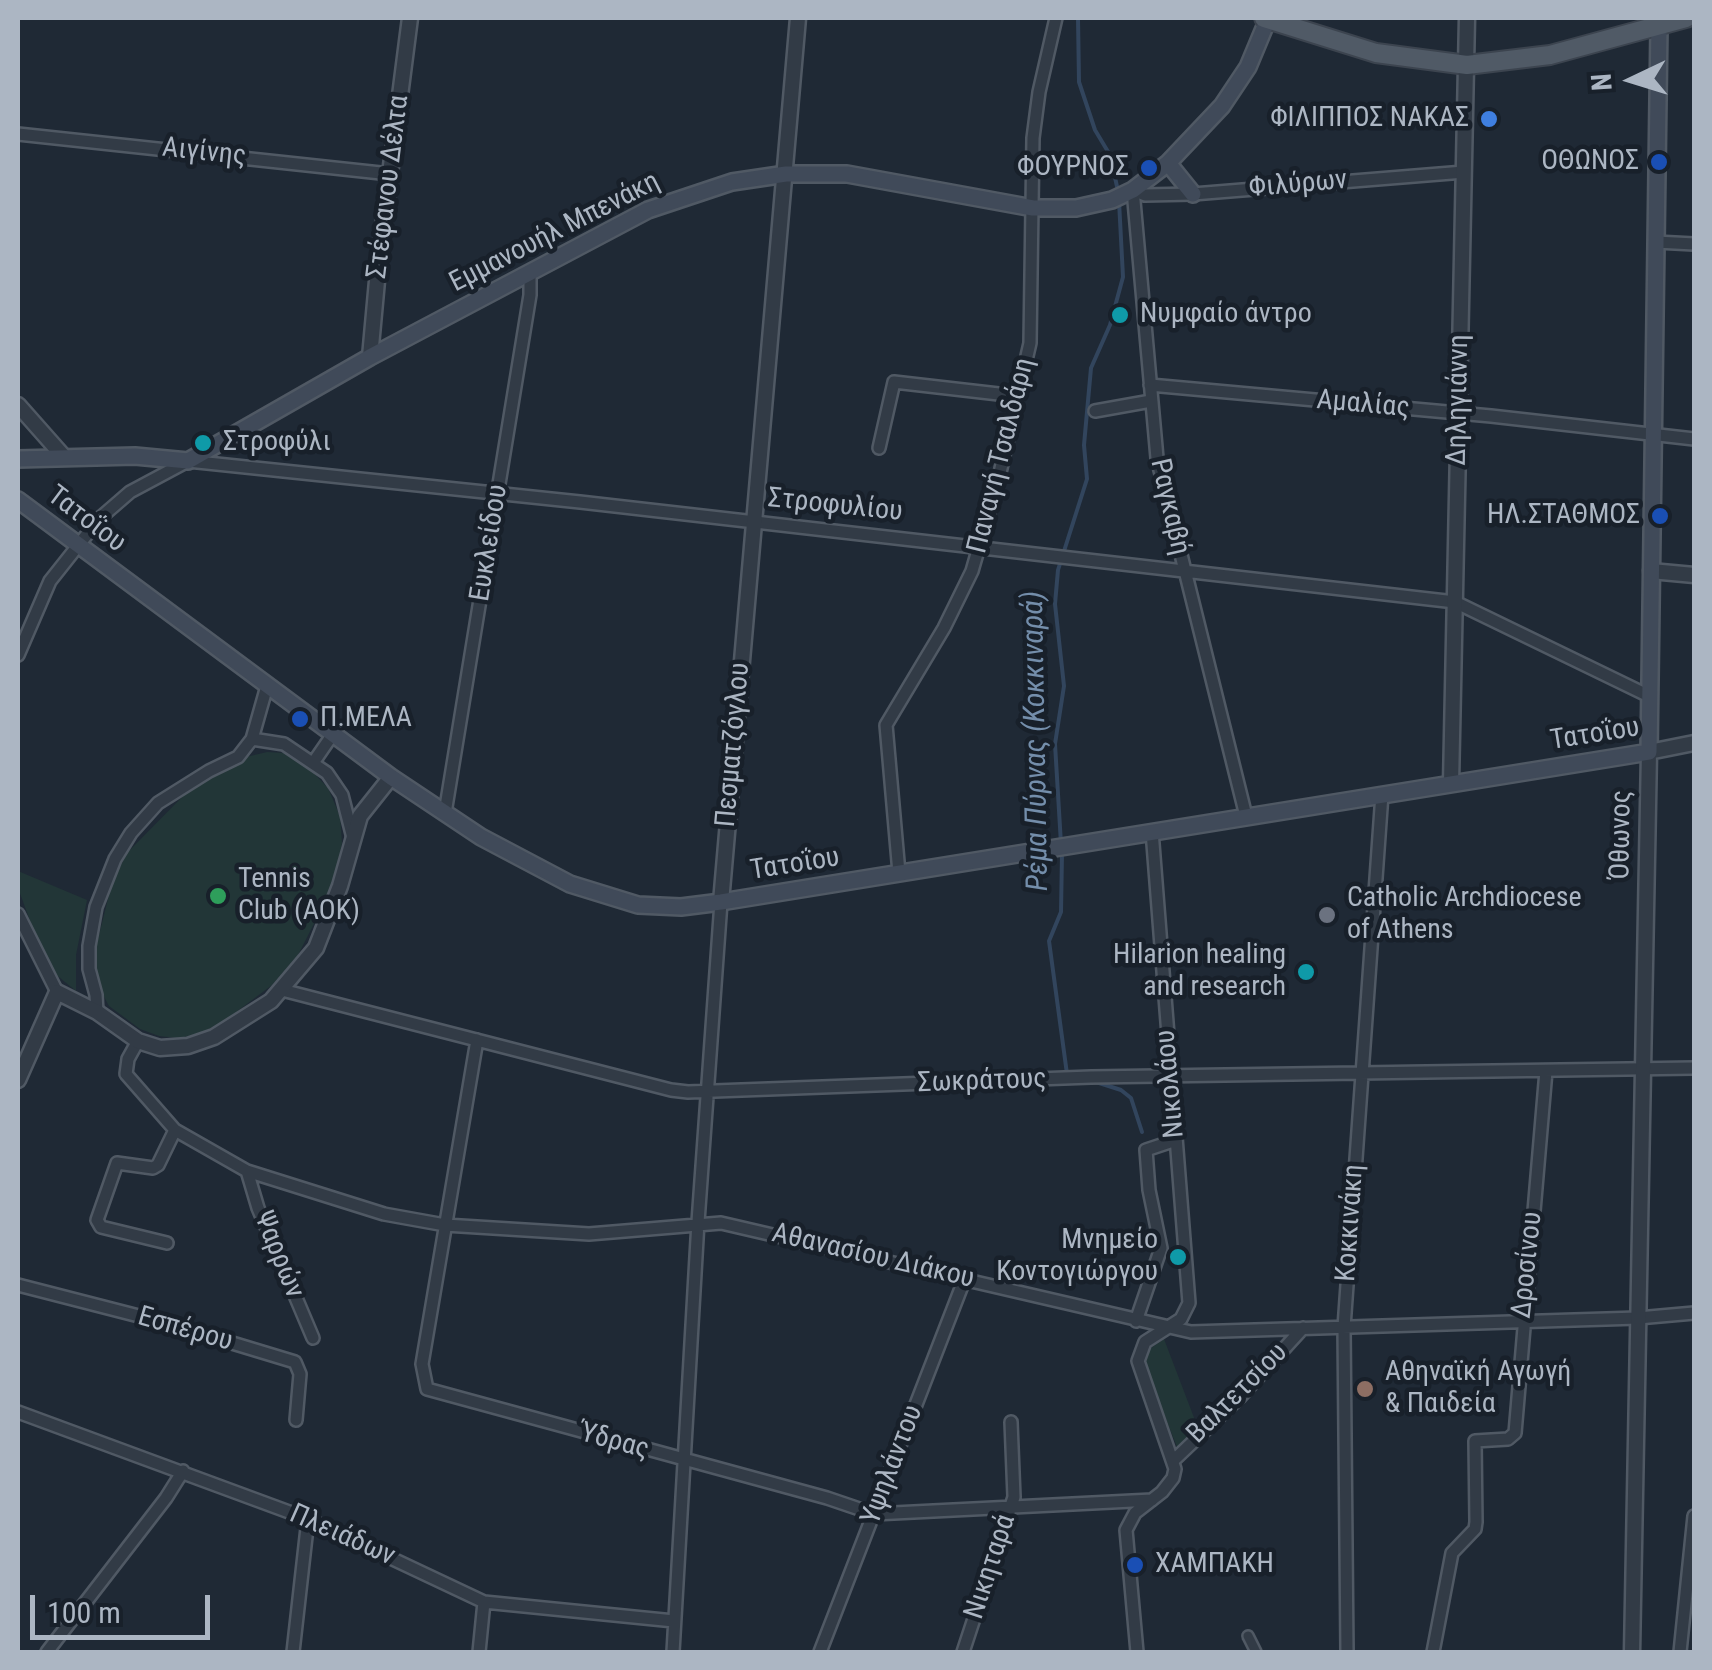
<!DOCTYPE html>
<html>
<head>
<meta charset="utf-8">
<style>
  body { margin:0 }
  #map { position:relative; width:1712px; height:1670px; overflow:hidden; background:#1f2935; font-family:"Roboto Condensed",sans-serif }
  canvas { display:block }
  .frame { position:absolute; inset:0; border:20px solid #acb6c3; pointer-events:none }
  .north { position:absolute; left:1582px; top:30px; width:100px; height:100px; -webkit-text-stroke:8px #18202a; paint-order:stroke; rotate:266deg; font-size:28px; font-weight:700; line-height:40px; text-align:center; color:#acb6c3 }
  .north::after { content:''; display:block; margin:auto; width:35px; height:45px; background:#acb6c3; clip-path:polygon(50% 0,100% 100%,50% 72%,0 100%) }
  .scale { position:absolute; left:30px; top:1595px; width:180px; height:45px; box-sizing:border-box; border:5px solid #acb6c3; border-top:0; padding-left:12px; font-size:30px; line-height:35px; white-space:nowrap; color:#acb6c3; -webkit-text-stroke:8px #18202a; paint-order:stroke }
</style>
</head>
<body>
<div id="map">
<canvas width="1712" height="1670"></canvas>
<div class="frame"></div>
<div class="north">N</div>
<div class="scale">100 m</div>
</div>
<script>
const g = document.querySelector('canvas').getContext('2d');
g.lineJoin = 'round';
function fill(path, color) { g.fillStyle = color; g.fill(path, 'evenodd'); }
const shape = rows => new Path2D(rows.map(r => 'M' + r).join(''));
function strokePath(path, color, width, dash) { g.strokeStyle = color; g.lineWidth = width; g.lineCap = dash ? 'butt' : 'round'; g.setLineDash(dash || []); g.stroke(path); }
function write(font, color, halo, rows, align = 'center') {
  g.font = font + ' "Roboto Condensed",sans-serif'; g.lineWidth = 9; g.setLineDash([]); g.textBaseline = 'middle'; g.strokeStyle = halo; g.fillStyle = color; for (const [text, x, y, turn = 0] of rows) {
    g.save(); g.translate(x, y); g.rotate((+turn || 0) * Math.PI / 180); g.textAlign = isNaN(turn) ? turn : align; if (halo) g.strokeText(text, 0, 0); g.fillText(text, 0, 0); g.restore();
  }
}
fill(shape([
  [267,752,285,753,306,765,328,788,340,816,342,843,335,877,322,908,298,955,272,985,219,1025,192,1036,176,1038,159,1036,140,1029,109,1006,96,982,96,947,112,883,127,853,187,792,242,758],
  [18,871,87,900,76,955,76,991,54,973,44,959,18,888],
  [1164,1339,1198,1428,1177,1447,1144,1364,1148,1350]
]), '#223637');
strokePath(shape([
  [1078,18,1079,82,1095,130,1110,155,1118,191],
  [1061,844,1055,744,1064,686,1055,604,1058,570,1087,479,1084,445,1091,368,1110,325,1123,277,1119,201],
  [1062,853,1061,912,1049,941,1067,1074],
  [1096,1082,1121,1090,1131,1098,1142,1132]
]), '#32455d', 4);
const pedestrian = shape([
  [1248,1636,1256,1652]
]);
const minor = shape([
  [18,134,390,174],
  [1656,242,1694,244],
  [1150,385,1491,416,1694,439],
  [1095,411,1151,401],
  [879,448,894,382,1016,396],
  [18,655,50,581,100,518,130,492,188,461,580,502,1455,602,1649,696],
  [252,739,284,744,327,773,342,795,353,838],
  [313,763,333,734],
  [445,813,530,295,530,272],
  [1246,816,1157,458,1133,190,1145,195,1193,194,1464,172],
  [899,873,886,725,944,628,972,571,999,477,1030,343,1033,138,1039,92,1056,18],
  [18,914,57,992],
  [282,990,671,1090,688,1092,1091,1077,1694,1068],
  [97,1012,96,995,89,969,89,946,96,907,115,859,131,833,158,803,209,771,238,757,252,739,267,686],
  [477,1040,422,1364,427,1389,827,1498,874,1514,1152,1500],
  [138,1041,128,1059,126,1074,175,1130,247,1171,384,1214,445,1225,589,1234,721,1223,1191,1332,1638,1318,1694,1313],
  [247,1171,258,1208,313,1338],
  [167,1243,101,1227,97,1220,117,1163,153,1168,158,1165,175,1130],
  [18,1285,166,1323,295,1362,300,1374,296,1420],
  [1136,1321,1161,1248,1149,1190,1146,1150,1176,1140],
  [18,1412,308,1519,484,1602,674,1621],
  [1174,1460,1240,1397,1303,1328],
  [47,1652,166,1498,183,1471],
  [293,1652,308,1519],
  [479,1652,484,1602],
  [673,1652,698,1222,721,902],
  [820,1652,965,1278],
  [963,1652,1014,1497,1011,1422],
  [1137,1652,1126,1530,1135,1513,1162,1492,1173,1478,1175,1469,1138,1361,1145,1342,1181,1319,1189,1303,1152,831],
  [1347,1652,1344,1327,1382,794],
  [1433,1652,1452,1553,1475,1529,1476,1522,1475,1441,1508,1439,1515,1433,1546,1071],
  [1680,1652,1694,1516]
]);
const tertiary = shape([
  [370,357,379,259,410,18],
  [18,405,64,457],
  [1651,571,1694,575],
  [1451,783,1467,18],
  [721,902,798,18],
  [18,1080,57,992,97,1012,138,1041,160,1048,188,1046,214,1037,271,1001,316,948,340,886,360,816,391,777],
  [1632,1652,1649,752,1694,743]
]);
const secondary = shape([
  [1168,163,1193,194],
  [18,459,135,456,188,461,370,357,648,210,732,182,786,174,847,174,1033,208,1076,208,1112,200,1133,190,1168,163,1222,106,1248,67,1268,19],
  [18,500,391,777,481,837,570,884,638,905,681,907,721,902,1649,752,1659,26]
]);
const primary = shape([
  [1264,18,1376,53,1467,65,1550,55,1686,18]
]);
strokePath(pedestrian, '#505964', 14);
strokePath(minor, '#505964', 16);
strokePath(tertiary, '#505964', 19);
strokePath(secondary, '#505964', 20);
strokePath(primary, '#3c444f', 22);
strokePath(pedestrian, '#323b46', 9);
strokePath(minor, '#323b46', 11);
strokePath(tertiary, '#323b46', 14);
strokePath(secondary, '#404a59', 15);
strokePath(primary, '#505a66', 18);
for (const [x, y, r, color] of [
  [1489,119,10,"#3f7fe0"],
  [1659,162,10,"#1a4fb4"],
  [1149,168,10,"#1a4fb4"],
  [1120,315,10,"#0f9aa8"],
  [203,443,10,"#0f9aa8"],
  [1660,516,10,"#1a4fb4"],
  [300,719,10,"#1a4fb4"],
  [218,896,10,"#2e9e5b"],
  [1327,915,10,"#6b7280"],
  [1306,972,10,"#0f9aa8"],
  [1178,1257,10,"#0f9aa8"],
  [1365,1389,10,"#8d6e63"],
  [1135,1565,10,"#1a4fb4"]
]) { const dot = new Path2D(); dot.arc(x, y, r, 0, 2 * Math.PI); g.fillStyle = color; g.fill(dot); strokePath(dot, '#18202a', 4); }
write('28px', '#acb6c3', '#18202a', [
  ["ΦΙΛΙΠΠΟΣ ΝΑΚΑΣ",1469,119,"right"],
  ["ΟΘΩΝΟΣ",1639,162,"right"],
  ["ΦΟΥΡΝΟΣ",1129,168,"right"],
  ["Νυμφαίο άντρο",1140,315],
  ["Στροφύλι",223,443],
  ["ΗΛ.ΣΤΑΘΜΟΣ",1640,516,"right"],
  ["Π.ΜΕΛΑ",320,719],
  ["Tennis",238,880],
  ["Club (AOK)",238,912],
  ["Catholic Archdiocese",1347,899],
  ["of Athens",1347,931],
  ["Hilarion healing",1286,956,"right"],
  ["and research",1286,988,"right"],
  ["Μνημείο",1158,1241,"right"],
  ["Κοντογιώργου",1158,1273,"right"],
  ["Αθηναϊκή Αγωγή",1385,1373],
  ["& Παιδεία",1385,1405],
  ["ΧΑΜΠΑΚΗ",1155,1565]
], 'left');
write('28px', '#acb6c3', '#18202a', [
  ["Αιγίνης",204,153,6],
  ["Φιλύρων",1298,185,-5],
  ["Στέφανου Δέλτα",389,187,-83],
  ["Εμμανουήλ Μπενάκη",555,233,-27],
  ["Δηληγιάννη",1459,400,-89],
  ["Αμαλίας",1363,405,5],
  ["Παναγή Τσαλδάρη",1002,456,-76],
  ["Στροφυλίου",835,506,6],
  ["Ραγκαβή",1169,507,77],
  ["Τατοΐου",86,520,37],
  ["Ευκλείδου",490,543,-81],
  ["Τατοΐου",1595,735,-9],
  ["Πεσματζόγλου",734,745,-85],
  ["Όθωνος",1622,835,-89],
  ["Τατοΐου",795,865,-9],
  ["Σωκράτους",982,1082,-2],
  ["Νικολάου",1171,1084,-95],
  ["Κοκκινάκη",1351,1223,-86],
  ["Ψαρρών",278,1255,68],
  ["Αθανασίου Διάκου",873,1257,13],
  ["Δροσίνου",1528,1265,-84],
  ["Εσπέρου",185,1330,16],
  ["Βαλτετσίου",1238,1394,-45],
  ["Ύδρας",614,1442,15],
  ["Υψηλάντου",893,1465,-69],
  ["Πλειάδων",342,1536,24],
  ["Νικηταρά",991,1567,-72]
]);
write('italic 30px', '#748eab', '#18202a', [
  ["Ρέμα Πύρνας (Κοκκιναρά)",1037,741,-91]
]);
</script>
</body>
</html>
